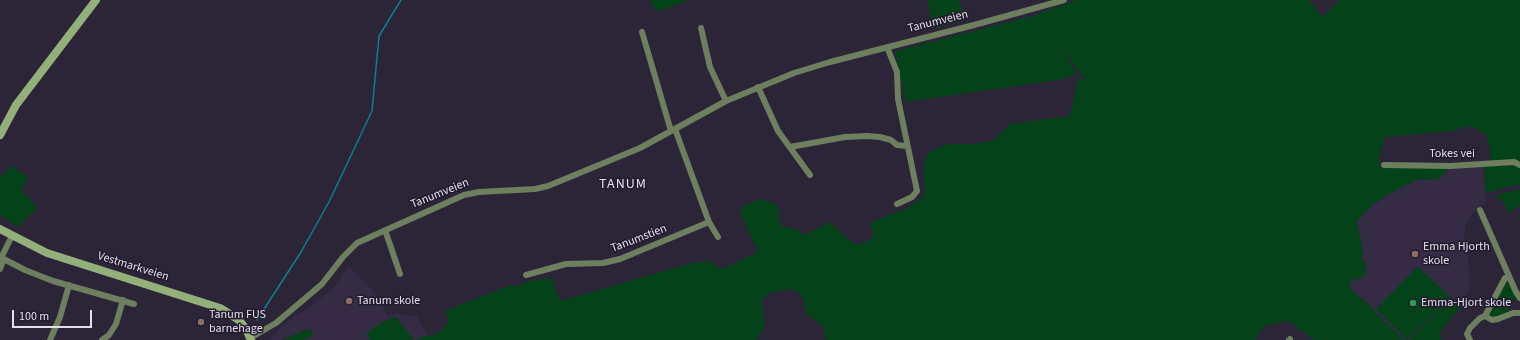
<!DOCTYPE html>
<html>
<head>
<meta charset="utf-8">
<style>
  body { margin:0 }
  #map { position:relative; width:1520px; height:340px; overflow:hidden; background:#2c2538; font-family:"Source Sans 3",sans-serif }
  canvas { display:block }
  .scale { position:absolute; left:12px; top:310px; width:80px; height:18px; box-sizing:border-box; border:2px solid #e3dfec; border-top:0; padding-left:5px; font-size:12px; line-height:14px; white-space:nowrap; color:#e3dfec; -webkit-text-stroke:3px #231c2e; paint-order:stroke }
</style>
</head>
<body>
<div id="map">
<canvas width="1520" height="340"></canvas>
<div class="scale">100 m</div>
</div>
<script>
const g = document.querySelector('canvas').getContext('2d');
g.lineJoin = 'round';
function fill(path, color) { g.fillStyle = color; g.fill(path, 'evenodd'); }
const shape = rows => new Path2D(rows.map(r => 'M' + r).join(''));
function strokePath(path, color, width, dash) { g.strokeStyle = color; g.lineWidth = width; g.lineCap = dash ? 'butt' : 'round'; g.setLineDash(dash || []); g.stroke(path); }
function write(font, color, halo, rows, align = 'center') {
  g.font = font + ' "Source Sans 3",sans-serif'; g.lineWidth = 3; g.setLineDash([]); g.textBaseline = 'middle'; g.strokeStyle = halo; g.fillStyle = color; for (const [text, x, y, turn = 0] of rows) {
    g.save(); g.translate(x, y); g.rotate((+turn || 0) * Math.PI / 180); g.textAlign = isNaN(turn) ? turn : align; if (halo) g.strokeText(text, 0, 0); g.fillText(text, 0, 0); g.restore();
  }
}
fill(shape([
  [1483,167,1487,201,1471,215,1466,224,1464,234,1470,272,1470,285,1468,292,1459,304,1451,297,1409,340,1404,340,1375,312,1372,307,1353,292,1350,287,1351,281,1366,265,1362,257,1363,252,1357,222,1370,207,1385,196,1416,180,1438,179,1446,172,1447,168],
  [349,266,374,292,388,316,396,313,417,317,428,335,416,340,302,340,304,339,308,329,282,340,268,340,294,316,305,311,332,289]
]), '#352b45');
fill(shape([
  [650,0,690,0,656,12],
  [928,0,959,0,964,19,932,29],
  [1077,0,1309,0,1323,17,1339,0,1520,0,1520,162,1491,163,1489,143,1486,135,1476,128,1467,126,1453,131,1385,137,1379,159,1380,167,1447,168,1446,172,1438,179,1416,180,1385,196,1370,207,1357,222,1363,252,1362,257,1366,265,1366,274,1361,278,1351,281,1350,287,1353,292,1372,307,1375,312,1404,340,1314,340,1288,321,1264,326,1255,340,826,340,823,327,807,314,802,295,791,289,773,292,763,298,762,301,765,327,756,340,416,340,424,336,434,335,442,330,450,320,445,313,447,310,511,285,517,286,528,281,552,278,560,301,692,263,711,261,719,269,722,269,758,252,740,212,745,205,761,199,774,203,779,210,779,220,783,227,797,229,804,235,830,222,854,244,864,243,873,238,873,233,870,224,876,220,907,208,924,197,924,168,926,157,929,152,948,144,974,144,993,141,1010,124,1069,116,1073,104,1078,78,1085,80,1063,48,1076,74,1065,79,906,102,895,51,1040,14,1039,13],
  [1515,165,1520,167,1520,184,1485,193,1485,175,1483,167],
  [12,166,28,177,21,190,37,208,18,227,0,215,0,177],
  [1520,189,1520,206,1508,212,1520,238,1502,200,1496,197,1497,195],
  [1418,266,1450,297,1407,340,1376,309],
  [1510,283,1515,295,1514,300,1505,315,1495,318,1490,317,1488,314,1505,284],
  [1451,297,1462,306,1442,329,1440,334,1441,340,1409,340],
  [396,317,414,340,370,340,366,334,380,323],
  [308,329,314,333,311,337,302,340,282,340]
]), '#04431a');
strokePath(shape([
  [257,320,301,252,329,202,372,111,379,36,401,0]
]), '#0a8092', 1.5);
strokePath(shape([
  [701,28,710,67,726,101],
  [642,32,671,131],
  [887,47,897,72,898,99,917,191,912,197,897,204],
  [758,87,778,131,810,175],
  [675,129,709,222,718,237],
  [790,147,845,137,867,136,880,137,891,140,897,145,907,146],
  [1384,165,1450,166,1514,162,1520,165],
  [1480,210,1516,292,1520,298],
  [385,230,400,274],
  [0,257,25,270,53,281,134,304],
  [1,258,12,236],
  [0,269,4,259],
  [526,275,566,264,603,263,620,259,709,222],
  [1485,316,1505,278,1509,277],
  [250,338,276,323,322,284,343,257,357,243,464,195,479,192,535,189,548,186,640,148,726,101,794,73,830,62,974,25,1064,0],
  [50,340,60,317,69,285],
  [102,340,109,335,116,324,123,300],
  [1289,340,1290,339],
  [1470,340,1467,334,1470,328,1480,318,1485,316,1492,320,1498,319,1513,313,1520,313]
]), '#6d7f5e', 6);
strokePath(shape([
  [0,135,16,105,96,0],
  [0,229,47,253,220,308,239,320,246,329,251,340]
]), '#93b07b', 8);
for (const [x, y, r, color] of [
  [1415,254,4,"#8d6e63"],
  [349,301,4,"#8d6e63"],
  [1413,303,4,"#2e9e5b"],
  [201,322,4,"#8d6e63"]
]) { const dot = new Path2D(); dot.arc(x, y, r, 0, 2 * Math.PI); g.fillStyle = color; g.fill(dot); strokePath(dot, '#231c2e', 1.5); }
write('12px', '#e3dfec', '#231c2e', [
  ["Tanumveien",938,22,-14],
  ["Tokes vei",1452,154],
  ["Tanumveien",440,194,-22],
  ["Tanumstien",639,239,-21],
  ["Vestmarkveien",133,267,17]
]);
write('12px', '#e3dfec', '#231c2e', [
  ["Emma Hjorth",1423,247],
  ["skole",1423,261],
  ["Tanum skole",357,301],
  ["Emma-Hjort skole",1421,303],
  ["Tanum FUS",209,315],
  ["barnehage",209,329]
], 'left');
g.letterSpacing = '1px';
write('14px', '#e3dfec', '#231c2e', [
  ["TANUM",623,185]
]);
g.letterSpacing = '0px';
</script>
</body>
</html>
